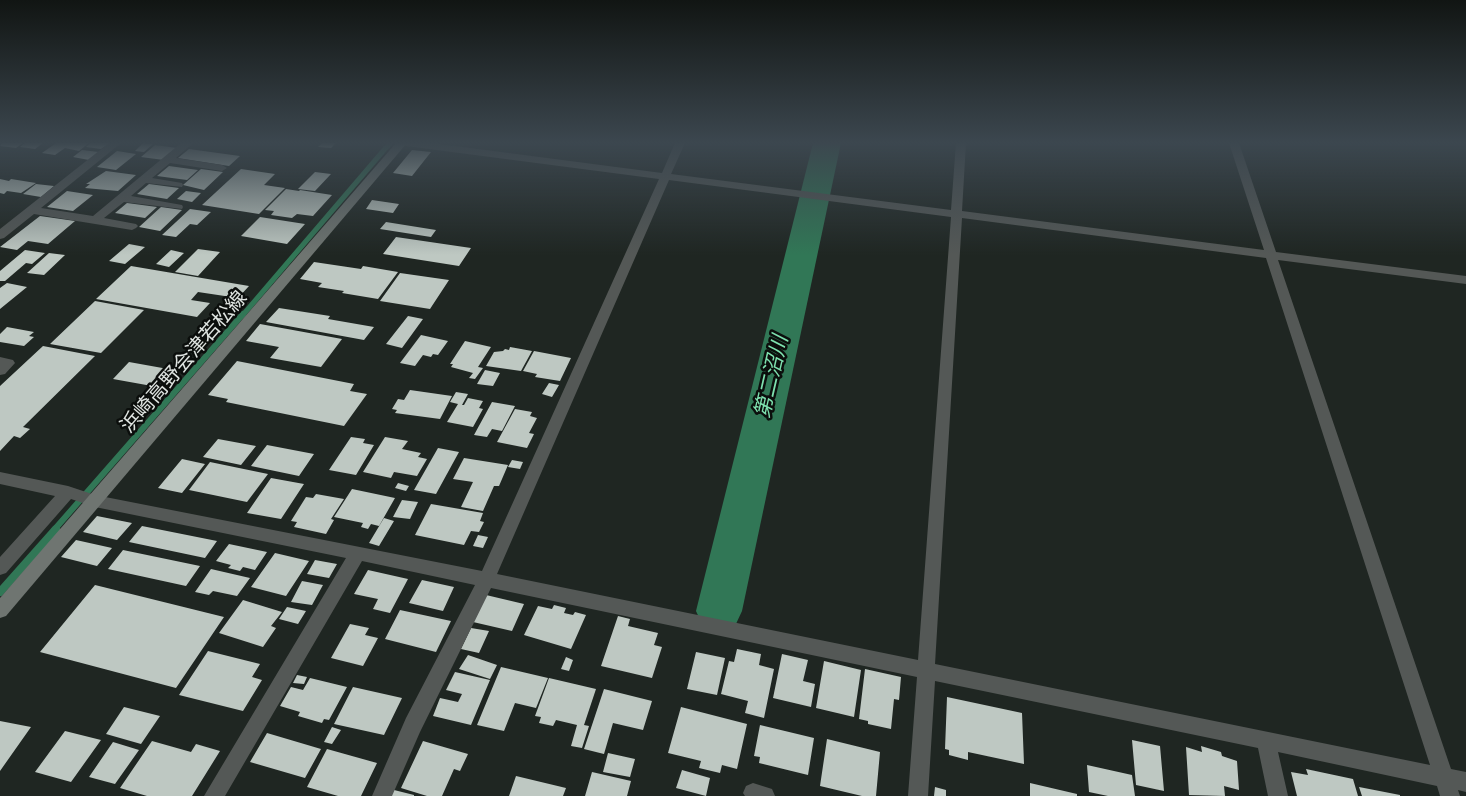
<!DOCTYPE html>
<html>
<head>
<meta charset="utf-8">
<style>
  body { margin:0 }
  canvas { display:block; background:#1f2622 }
</style>
</head>
<body>
<canvas width="1466" height="796"></canvas>
<script>
const g = document.querySelector('canvas').getContext('2d');
g.lineJoin = 'round';
const shape = rows => new Path2D(rows.map(r => 'M' + r).join(''));
function strokePath(path, color, width, dash) { g.strokeStyle = color; g.lineWidth = width; g.lineCap = dash ? 'butt' : 'round'; g.setLineDash(dash || []); g.stroke(path); }
function fill(path, color) { g.fillStyle = color; g.fill(path, 'evenodd'); }
function write(font, color, halo, rows, align = 'center') {
  g.font = font + ' Jost,"Noto Sans JP",sans-serif'; g.lineWidth = 5; g.setLineDash([]); g.textBaseline = 'middle'; g.strokeStyle = halo; g.fillStyle = color; for (const [text, x, y, turn = 0] of rows) {
    g.save(); g.translate(x, y); g.rotate((+turn || 0) * Math.PI / 180); g.textAlign = isNaN(turn) ? turn : align; if (halo) g.strokeText(text, 0, 0); g.fillText(text, 0, 0); g.restore();
  }
}
strokePath(shape([
  [242,316,390,143]
]), '#317756', 5);
strokePath(shape([
  [54,530,243,314]
]), '#317756', 6);
strokePath(shape([
  [0,592,56,529]
]), '#317756', 8);
fill(shape([
  [813,143,841,143,742,611,735,626,719,633,703,626,696,611,813,143]
]), '#317756');
fill(shape([
  [2,143,23,143,16,148,0,146],
  [25,143,43,143,35,149,20,147],
  [56,143,89,143,79,151,65,148,55,155,42,153],
  [90,143,110,143,101,149,86,147],
  [143,143,153,144,144,152,135,151],
  [322,143,336,143,331,148,318,147],
  [155,145,177,148,164,160,141,157],
  [189,149,218,153,240,156,229,166,178,158],
  [82,150,99,152,89,160,73,157],
  [412,150,431,152,412,176,393,173],
  [117,151,136,154,116,170,97,167],
  [169,166,198,170,187,180,157,176],
  [201,169,223,172,204,190,183,185],
  [241,169,275,174,264,185,285,188,259,214,202,205],
  [106,171,136,175,118,191,85,188,90,184,86,184],
  [315,172,331,174,315,191,298,189],
  [0,179,9,181,11,179,36,183,21,193,7,191,4,194,0,193],
  [36,184,54,186,41,197,23,194],
  [149,184,179,188,167,199,137,194],
  [286,189,299,191,300,190,332,195,313,216,297,214,292,218,271,215,274,211,265,210],
  [67,191,93,195,73,211,47,207],
  [186,191,201,193,192,202,177,199],
  [372,200,399,204,393,213,366,209],
  [127,203,157,207,145,218,115,213],
  [161,207,182,210,160,231,139,227],
  [190,209,211,212,197,225,190,224,176,237,162,235],
  [40,216,75,221,48,244,28,241,17,250,0,247],
  [260,217,305,224,287,244,241,236],
  [386,222,436,230,431,237,380,229],
  [396,237,471,248,459,266,383,254],
  [129,244,145,247,125,264,109,261],
  [198,249,220,252,198,276,175,272],
  [25,250,45,253,32,264,26,263,5,281,0,281,0,271],
  [171,250,184,253,169,267,156,264],
  [49,253,65,255,44,275,27,273],
  [314,262,361,269,363,266,398,272,378,299,342,293,344,291,318,287,322,283,300,279],
  [131,266,249,286,238,298,198,292,191,300,210,303,197,317,96,299],
  [400,273,449,280,430,309,380,301],
  [7,283,27,287,0,309,0,288],
  [95,301,144,310,101,353,50,344],
  [279,308,330,316,328,319,374,327,364,340,266,322],
  [408,316,423,319,402,348,386,344],
  [260,324,342,339,321,367,270,358,279,347,246,341],
  [7,327,34,332,29,336,34,337,24,346,0,342,0,334],
  [421,335,448,341,438,355,433,354,431,357,423,355,415,366,400,363],
  [465,341,491,347,478,367,483,368,475,379,469,378,473,373,451,367,453,364,450,364],
  [43,346,95,356,23,427,30,429,20,438,14,436,0,451,0,386],
  [510,347,532,351,521,371,486,366,494,352,503,351,505,349,509,350],
  [534,351,571,358,560,381,535,377,537,374,523,371],
  [237,361,354,384,350,391,367,394,344,426,226,402,228,399,208,395],
  [129,362,168,369,152,386,113,379],
  [485,370,500,373,493,386,477,384],
  [549,383,559,385,552,397,542,394],
  [410,390,452,396,440,419,395,413,397,410,392,409,398,399,404,400],
  [456,392,468,394,462,405,464,405,468,398,483,401,479,408,483,409,473,427,447,422,458,404,450,402],
  [492,402,515,406,502,431,492,429,487,437,474,435],
  [515,409,532,412,530,416,537,418,529,433,534,434,527,448,497,442],
  [351,437,365,439,363,443,374,445,356,475,329,470],
  [385,437,408,441,402,449,421,453,418,457,427,459,417,476,394,472,391,478,363,472],
  [218,439,256,446,241,465,203,457],
  [267,445,314,454,299,476,251,466],
  [438,448,459,452,436,494,414,490],
  [464,458,508,465,499,486,494,486,483,511,461,507,473,482,453,479],
  [182,459,205,464,182,493,158,488],
  [512,460,523,462,520,469,508,467],
  [210,462,268,474,247,502,189,490],
  [271,478,304,484,281,519,247,513],
  [398,483,409,486,406,491,395,488],
  [352,489,395,498,379,526,371,524,368,529,361,527,363,523,334,517],
  [316,494,344,499,331,519,334,520,326,534,294,527,297,522,291,521,306,497,313,498],
  [402,500,418,502,410,519,393,517],
  [431,504,483,513,480,521,484,522,479,532,471,531,464,545,415,535],
  [97,516,132,523,117,540,83,532],
  [384,518,394,521,379,546,369,543],
  [142,526,217,541,205,558,129,542],
  [478,535,488,537,483,548,473,546],
  [76,540,112,548,97,566,61,557],
  [229,544,267,552,255,570,243,567,240,571,228,568,231,565,216,561],
  [123,550,200,566,186,586,108,569],
  [275,553,309,561,286,596,251,587],
  [315,560,337,564,329,578,307,574],
  [211,569,250,578,237,596,213,591,209,595,195,592],
  [368,570,408,579,390,613,373,609,378,599,354,594],
  [422,580,454,587,443,611,409,603],
  [302,581,323,585,312,605,291,602],
  [95,585,224,617,176,688,40,652],
  [486,595,524,604,512,631,473,622],
  [243,600,282,612,271,626,276,628,263,647,219,633],
  [554,605,566,608,564,613,573,615,575,612,586,615,571,649,524,635,538,606,552,609],
  [287,607,306,611,298,624,279,619],
  [400,610,451,621,436,652,385,639],
  [618,616,630,619,628,626,658,633,654,645,662,647,652,678,601,666],
  [350,624,369,628,365,635,378,638,363,666,331,658],
  [471,628,489,631,479,653,461,649],
  [737,649,761,654,759,665,774,669,764,718,745,713,748,701,721,694,729,661,734,662],
  [208,651,260,664,252,677,262,680,243,711,179,695],
  [696,652,725,658,717,695,687,689],
  [782,654,808,660,803,681,815,684,811,707,773,698],
  [468,655,497,665,490,679,459,669],
  [566,657,573,660,569,671,561,669],
  [824,661,861,670,854,717,816,708],
  [501,667,548,678,536,708,515,703,504,731,477,725],
  [865,669,901,677,899,700,894,699,891,729,868,724,868,721,859,719],
  [455,672,490,680,471,725,433,716,440,698,458,702,462,694,446,690],
  [297,675,307,677,304,684,293,683],
  [310,678,347,687,329,720,324,719,322,723,298,716,300,712,280,706,291,687,303,690],
  [549,678,596,689,584,725,589,726,582,748,571,746,577,725,556,720,553,726,539,723,541,717,535,716],
  [353,687,402,698,384,735,334,724],
  [604,689,652,701,643,730,613,723,604,754,584,749],
  [947,697,1022,713,1024,764,968,752,968,760,949,755,949,750,945,749],
  [124,707,160,716,141,744,106,734],
  [681,707,747,724,737,769,722,765,720,773,699,768,701,761,668,753],
  [0,721,31,727,0,771],
  [760,725,814,738,808,775,759,763,760,757,754,756],
  [332,727,341,730,332,744,324,742],
  [65,731,101,740,71,782,35,772],
  [267,733,321,749,305,778,250,762],
  [827,739,880,752,876,796,862,796,820,786],
  [1132,740,1160,746,1164,791,1136,785],
  [152,741,191,752,196,744,220,751,192,796,147,796,120,788],
  [423,741,468,754,460,771,454,769,442,796,427,796,401,788],
  [113,742,139,750,115,784,89,777],
  [1201,746,1221,752,1222,756,1237,761,1239,790,1224,786,1225,796,1189,795,1186,747,1202,752],
  [327,749,377,763,361,796,338,796,307,787],
  [608,753,635,759,630,777,603,772],
  [1087,765,1132,775,1135,796,1108,796,1089,792],
  [1306,769,1353,779,1358,796,1297,796,1291,772,1308,775],
  [682,770,710,778,706,796,676,788],
  [592,772,631,781,627,796,585,796],
  [516,776,566,788,563,796,509,796],
  [1030,783,1077,794,1077,796,1030,796],
  [935,787,946,790,946,796,934,796],
  [1359,787,1400,795,1400,796,1362,796],
  [394,790,414,795,414,796,391,796]
]), '#bec8c2');
fill(shape([
  [109,143,121,143,41,208,93,216,181,143,193,143,176,158,222,165,227,168,222,171,170,163,152,178,182,183,183,185,182,187,146,183,131,196,182,205,183,207,182,209,124,202,104,218,136,224,138,226,136,228,132,230,34,214,4,238,0,239,0,229,109,143],
  [401,143,432,143,662,173,675,143,685,143,671,174,951,210,956,143,966,143,962,211,1264,250,1229,143,1239,143,1276,252,1466,276,1466,284,1278,260,1451,769,1466,772,1466,792,1458,790,1460,796,1440,796,1437,786,1278,752,1288,796,1268,796,1258,748,935,681,928,796,908,796,917,677,491,588,420,732,392,796,372,796,406,718,475,585,362,561,225,796,204,796,346,558,95,507,71,499,6,573,0,575,0,557,55,496,0,484,0,472,68,486,95,495,482,571,659,179,406,146,401,143],
  [669,180,951,217,918,660,497,574,669,180],
  [962,218,1266,258,1430,765,935,664,962,218],
  [0,357,13,360,15,363,5,374,0,375,0,357],
  [753,783,772,789,775,796,745,796,743,793,746,786,753,783]
]), '#545856');
fill(shape([
  [396,143,407,143,6,616,0,618,0,598,396,143]
]), '#6f7571');
const sky = g.createLinearGradient(0, 0, 0, 255);
sky.addColorStop(0, '#111513');
sky.addColorStop(0.56, '#3c474f');
sky.addColorStop(1, '#3c474f00');
g.fillStyle = sky;
g.fillRect(0, 0, 1466, 255);
write('20px', '#dfe4e1', '#0b0e0c', [
  ["浜崎高野会津若松線",185,363,-49]
]);
write('italic 21px', '#7ee1af', '#0b0e0c', [
  ["第二沼川",773,377,-77]
]);
</script>
</body>
</html>
